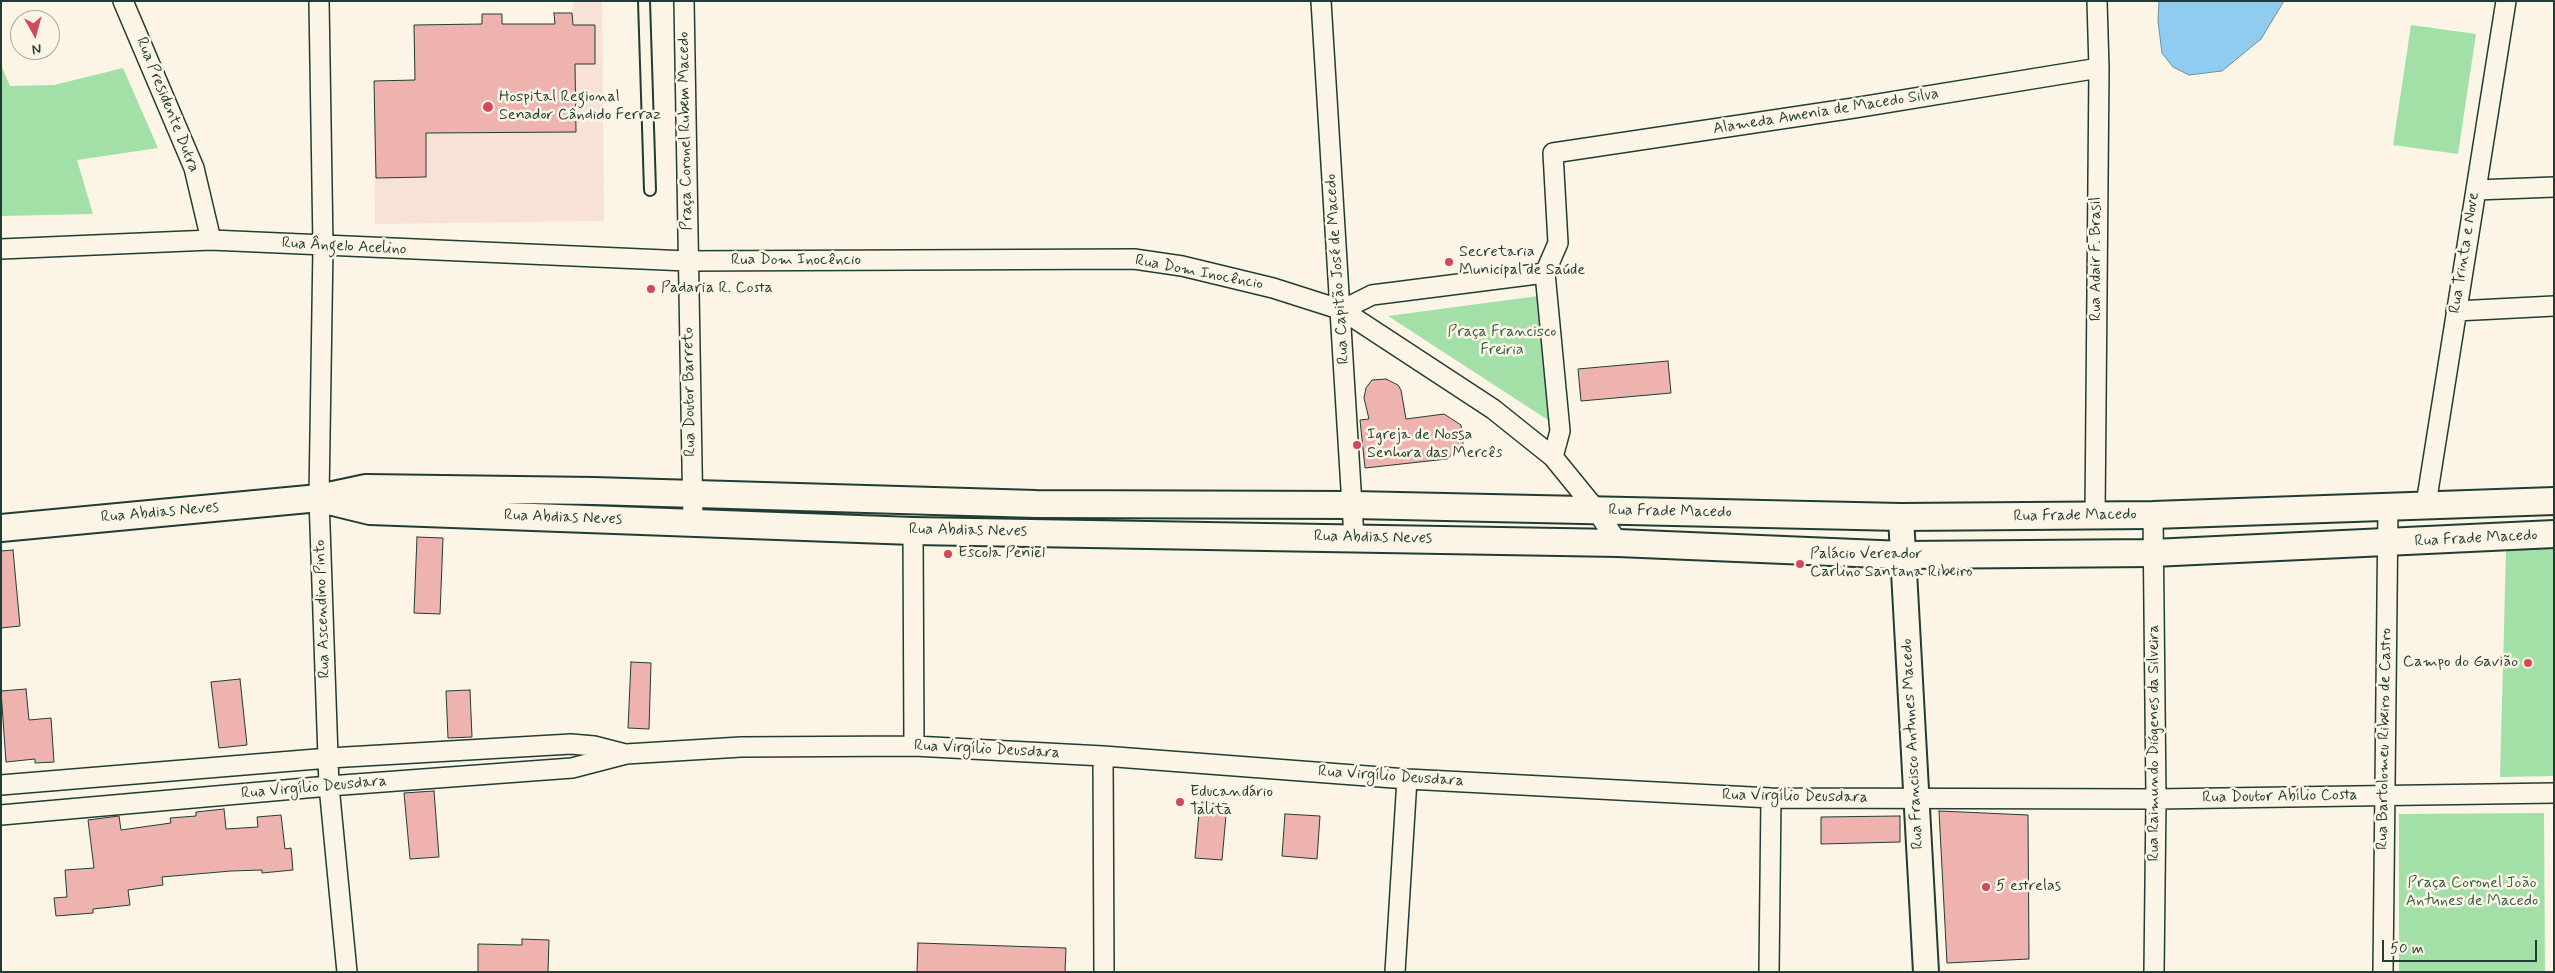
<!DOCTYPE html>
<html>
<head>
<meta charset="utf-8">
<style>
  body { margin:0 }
  #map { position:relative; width:2555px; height:973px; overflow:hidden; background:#fcf5e5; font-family:Mynerve,sans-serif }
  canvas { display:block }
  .frame { position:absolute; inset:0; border:2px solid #1f3d34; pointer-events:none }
  .north { position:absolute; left:10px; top:10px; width:50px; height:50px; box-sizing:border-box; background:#fcf5e5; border:1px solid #a4ab9e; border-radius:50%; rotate:173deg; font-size:14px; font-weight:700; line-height:20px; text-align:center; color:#1f3d34 }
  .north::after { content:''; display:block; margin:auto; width:18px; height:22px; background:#d1495b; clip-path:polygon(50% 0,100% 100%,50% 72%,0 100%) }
  .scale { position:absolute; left:2382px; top:940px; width:155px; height:22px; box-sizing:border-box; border:2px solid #1f3d34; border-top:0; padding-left:6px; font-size:15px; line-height:18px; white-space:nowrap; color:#1f3d34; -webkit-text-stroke:4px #fcf5e5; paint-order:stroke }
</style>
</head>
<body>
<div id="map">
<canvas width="2555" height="973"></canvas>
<div class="frame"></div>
<div class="north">N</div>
<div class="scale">50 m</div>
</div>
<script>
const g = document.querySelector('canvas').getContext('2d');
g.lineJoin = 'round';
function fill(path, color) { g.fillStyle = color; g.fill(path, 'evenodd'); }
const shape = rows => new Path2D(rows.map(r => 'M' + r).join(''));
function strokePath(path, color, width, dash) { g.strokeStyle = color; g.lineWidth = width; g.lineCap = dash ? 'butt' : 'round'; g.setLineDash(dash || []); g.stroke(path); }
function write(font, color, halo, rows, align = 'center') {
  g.font = font + ' Mynerve,sans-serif'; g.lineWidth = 5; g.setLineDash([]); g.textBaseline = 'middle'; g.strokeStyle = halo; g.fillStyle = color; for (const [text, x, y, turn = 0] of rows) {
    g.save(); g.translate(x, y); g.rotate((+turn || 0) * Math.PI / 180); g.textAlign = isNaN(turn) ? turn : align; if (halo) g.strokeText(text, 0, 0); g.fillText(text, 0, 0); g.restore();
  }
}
fill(shape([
  [573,1,602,1,604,221,375,224,374,81,414,80,414,25,482,24,482,14,502,14,502,24,554,24,554,13,572,13]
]), '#f8e1d5');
fill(shape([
  [2411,25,2476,34,2458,154,2393,145],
  [1,65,10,86,54,85,123,68,158,148,77,160,93,214,1,216],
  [1538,296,1551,422,1388,316],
  [2554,547,2554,776,2500,777,2506,551],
  [2544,813,2545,972,2399,972,2399,814]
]), '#a3e0a8');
const water = shape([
  [2159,1,2284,1,2261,39,2222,71,2189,75,2173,67,2162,53,2158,21,2159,1]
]);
fill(water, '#90ccf0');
strokePath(water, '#6393a5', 1);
const building = shape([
  [554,13,572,13,573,25,595,25,595,64,575,64,576,132,426,133,426,177,376,178,374,81,415,80,414,25,482,24,482,14,502,14,502,24,555,24,554,13],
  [1668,361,1671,393,1581,401,1578,369,1668,361],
  [1386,379,1398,385,1401,390,1406,419,1444,414,1461,425,1463,444,1447,459,1365,468,1360,420,1369,419,1364,398,1366,388,1372,380,1386,379],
  [417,537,443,538,440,614,414,613,417,537],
  [13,550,20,626,1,628,1,551,13,550],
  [631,662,651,663,649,729,628,728,631,662],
  [240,679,247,745,219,748,211,682,240,679],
  [26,689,29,720,51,718,54,762,35,763,35,759,6,762,1,691,26,689],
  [470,690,472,737,448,738,446,691,470,690],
  [434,791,439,857,410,859,404,793,434,791],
  [1200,802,1227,804,1222,860,1195,858,1200,802],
  [224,809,226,829,258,827,257,817,281,815,285,849,291,848,293,870,262,873,262,870,231,871,162,877,163,885,128,890,130,905,93,909,93,913,56,916,54,898,67,897,65,870,94,868,88,820,119,816,121,830,171,823,170,818,196,816,196,812,224,809],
  [1939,811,2028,815,2029,959,1947,963,1939,811],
  [1285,814,1320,816,1317,859,1282,856,1285,814],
  [1900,816,1900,842,1821,844,1821,817,1900,816],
  [522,939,549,940,548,972,478,972,478,944,522,945,522,939],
  [918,943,1066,948,1065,972,917,972,918,943]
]);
fill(building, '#eeb3af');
strokePath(building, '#1f3d34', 1);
const service = shape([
  [644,1,650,190]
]);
const minor = shape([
  [123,1,194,168,211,240],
  [319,1,323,246,319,498,329,786,347,972],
  [684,1,693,522],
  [1321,1,1354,538],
  [2476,190,2554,187],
  [1,249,211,240,687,261,1134,259,1182,266,1273,288,1342,310,1493,409,1553,457,1597,511,1618,543],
  [1342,310,1372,295,1545,273],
  [2456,311,2554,306],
  [1553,457,1560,431,1545,273,1558,243,1553,153,1854,108,2099,68],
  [2426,504,2506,1],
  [2153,515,2156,799,2154,972],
  [2095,516,2099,68,2097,1],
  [913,531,914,746],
  [1103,756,1104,972],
  [1,785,329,758,571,744,594,746,625,754],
  [1,815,329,786,572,768,626,754,741,747,914,746,1103,756,1407,779,1771,798,2156,799,2554,793],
  [1395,972,1407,779],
  [1769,972,1771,798],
  [2383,972,2388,506]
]);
const tertiary = shape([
  [1901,517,1926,972]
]);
const secondary = shape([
  [325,500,370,511,913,531,1618,543,1903,555,2153,553,2554,534],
  [1,528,319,498,366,488,594,491,1036,504,1354,505,1901,517,2153,515,2554,501]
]);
strokePath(service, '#1f3d34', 14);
strokePath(minor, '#1f3d34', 22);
strokePath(tertiary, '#1f3d34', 28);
strokePath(secondary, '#1f3d34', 30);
strokePath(service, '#fcf5e5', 10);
strokePath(minor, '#fcf5e5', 19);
strokePath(tertiary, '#fcf5e5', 24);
strokePath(secondary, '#fcf5e5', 26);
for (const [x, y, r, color] of [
  [488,107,6,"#d1495b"],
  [1449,262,5,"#d1495b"],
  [651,289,5,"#d1495b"],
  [1357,445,5,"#d1495b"],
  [948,554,5,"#d1495b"],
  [1800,564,5,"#d1495b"],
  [2528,663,5,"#d1495b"],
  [1180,802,5,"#d1495b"],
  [1986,887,5,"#d1495b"]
]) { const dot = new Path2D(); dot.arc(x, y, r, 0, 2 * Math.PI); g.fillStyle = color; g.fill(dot); strokePath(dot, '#fcf5e5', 2); }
write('16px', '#1f3d34', '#fcf5e5', [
  ["Hospital Regional",499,98],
  ["Senador Cândido Ferraz",499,116],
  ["Secretaria",1459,253],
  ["Municipal de Saúde",1459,271],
  ["Padaria R. Costa",661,289],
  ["Igreja de Nossa",1367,436],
  ["Senhora das Mercês",1367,454],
  ["Escola Peniel",958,554],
  ["Palácio Vereador",1810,555],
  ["Carlino Santana Ribeiro",1810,573],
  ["Campo do Gavião",2518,663,"right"],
  ["Educandário",1190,793],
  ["Talita",1190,811],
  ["5 estrelas",1996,887]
], 'left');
write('16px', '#1f3d34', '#fcf5e5', [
  ["Rua Presidente Dutra",167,105,68],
  ["Alameda Amenia de Macedo Silva",1826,112,-9],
  ["Praça Coronel Rubem Macedo",686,131,-91],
  ["Rua Ângelo Acelino",344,247,3],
  ["Rua Trinta e Nove",2465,253,-81],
  ["Rua Adair F. Brasil",2097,259,-90],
  ["Rua Dom Inocêncio",796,261],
  ["Rua Capitão José de Macedo",1338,269,-94],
  ["Rua Dom Inocêncio",1199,273,11],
  ["Rua Doutor Barreto",690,392,-91],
  ["Rua Frade Macedo",1670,512,1],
  ["Rua Abdias Neves",160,513,-5],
  ["Rua Frade Macedo",2075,516,-1],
  ["Rua Abdias Neves",563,518,2],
  ["Rua Abdias Neves",968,531,1],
  ["Rua Abdias Neves",1373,538,1],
  ["Rua Frade Macedo",2476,539,-3],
  ["Rua Ascendino Pinto",323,609,-92],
  ["Rua Bartolomeu Ribeiro de Castro",2385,739,-89],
  ["Rua Raimundo Diógenes da Silveira",2155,743,-90],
  ["Rua Francisco Antunes Macedo",1913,744,-93],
  ["Rua Virgílio Deusdara",987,750,3],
  ["Rua Virgílio Deusdara",1391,777,4],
  ["Rua Virgílio Deusdara",314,788,-5],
  ["Rua Virgílio Deusdara",1795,797,1],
  ["Rua Doutor Abílio Costa",2280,797,-1]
]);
write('16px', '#395e4b', '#fcf5e5', [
  ["Praça Francisco",1502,333],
  ["Freiria",1502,351],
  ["Praça Coronel João",2472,884],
  ["Antunes de Macedo",2472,902]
]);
</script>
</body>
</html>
